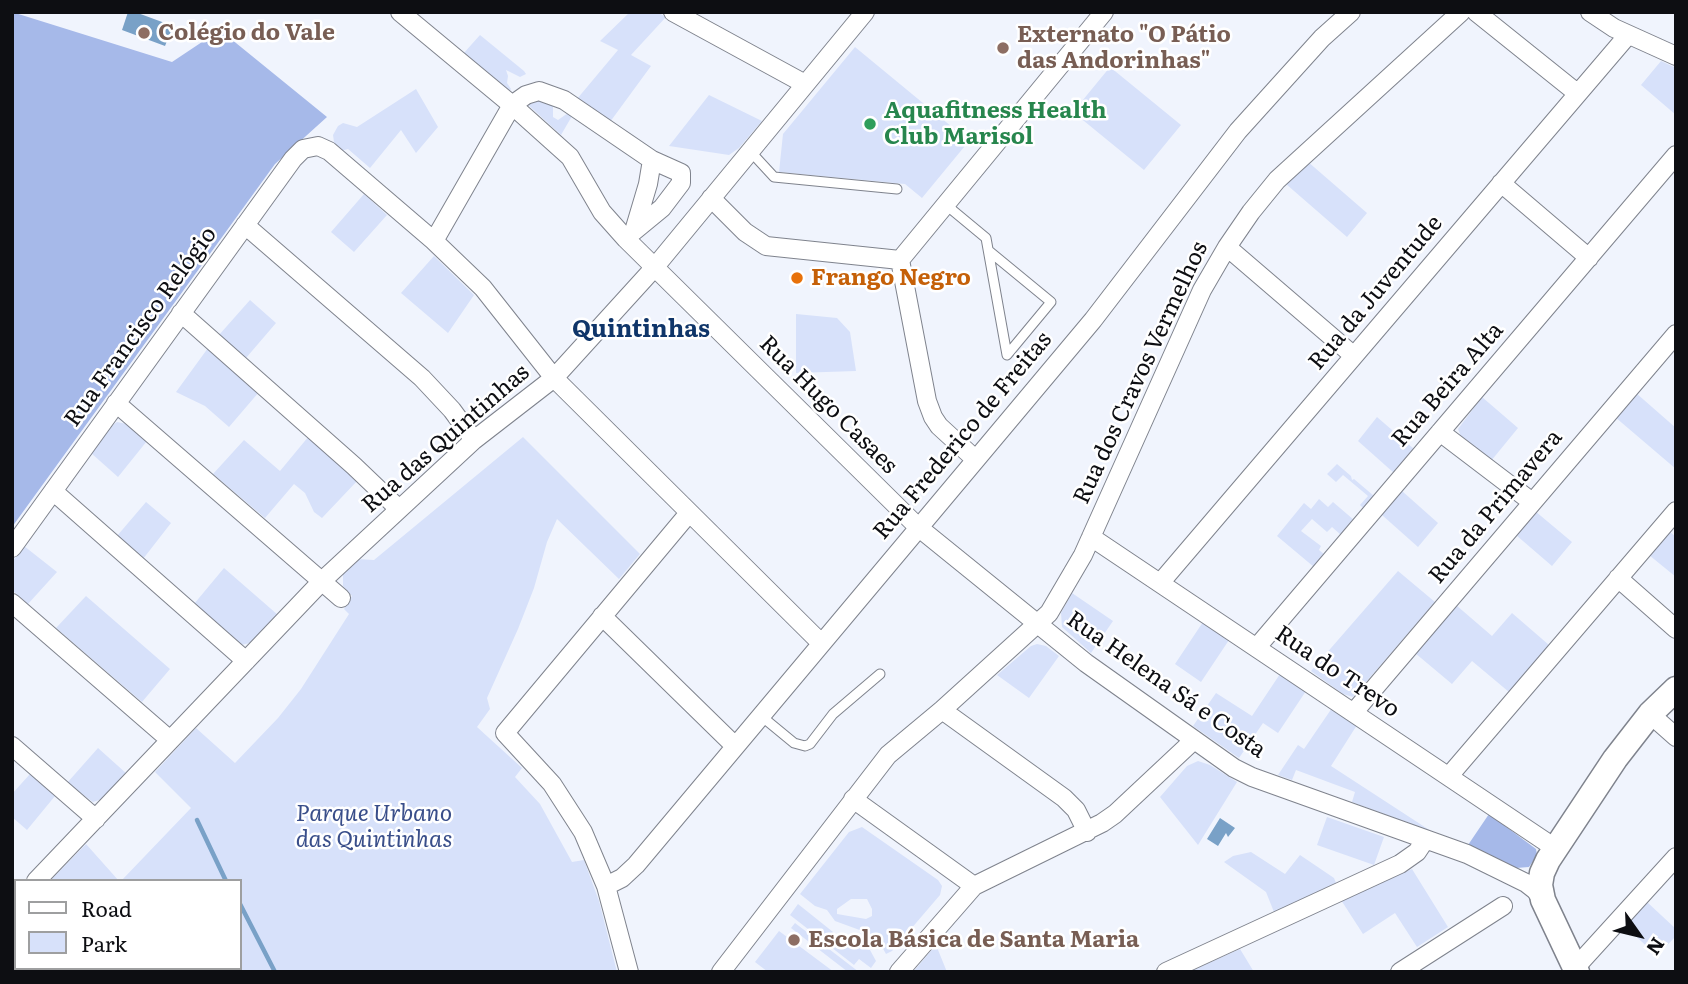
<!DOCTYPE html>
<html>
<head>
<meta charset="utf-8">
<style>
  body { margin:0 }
  #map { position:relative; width:1688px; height:984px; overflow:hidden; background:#f0f4fd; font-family:Literata,serif }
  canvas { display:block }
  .frame { position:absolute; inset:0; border:14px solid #0d0e12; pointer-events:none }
  .legend { position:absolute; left:14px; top:879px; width:228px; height:91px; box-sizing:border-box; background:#fff; border:2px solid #9e9fa0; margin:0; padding:9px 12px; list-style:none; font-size:21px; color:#0d0e12 }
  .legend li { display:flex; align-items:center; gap:14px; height:35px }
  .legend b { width:35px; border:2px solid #9e9fa0 }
  .north { position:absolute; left:1604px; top:900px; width:70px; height:70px; -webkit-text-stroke:5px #fff; paint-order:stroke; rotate:124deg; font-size:19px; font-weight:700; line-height:28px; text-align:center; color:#0d0e12 }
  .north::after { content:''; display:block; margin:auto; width:24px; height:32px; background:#0d0e12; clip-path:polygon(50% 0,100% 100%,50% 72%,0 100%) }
</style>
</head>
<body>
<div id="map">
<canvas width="1688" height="984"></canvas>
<div class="frame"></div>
<ul class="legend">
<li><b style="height:9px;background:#fff"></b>Road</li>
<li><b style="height:19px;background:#d7e1fa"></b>Park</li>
</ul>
<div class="north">N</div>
</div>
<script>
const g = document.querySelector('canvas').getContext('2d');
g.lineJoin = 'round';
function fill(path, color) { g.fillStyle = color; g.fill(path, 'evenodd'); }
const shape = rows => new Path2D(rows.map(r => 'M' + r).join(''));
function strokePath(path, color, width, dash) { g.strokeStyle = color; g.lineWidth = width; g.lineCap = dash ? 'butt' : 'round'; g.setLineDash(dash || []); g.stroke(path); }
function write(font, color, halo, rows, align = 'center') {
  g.font = font + ' Literata,serif'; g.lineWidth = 5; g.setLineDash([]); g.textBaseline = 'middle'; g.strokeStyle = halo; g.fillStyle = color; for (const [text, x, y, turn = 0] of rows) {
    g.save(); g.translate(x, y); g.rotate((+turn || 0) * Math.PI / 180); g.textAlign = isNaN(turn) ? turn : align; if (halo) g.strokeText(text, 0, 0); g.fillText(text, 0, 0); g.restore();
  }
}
fill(shape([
  [630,12,657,12,666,17,631,55,651,66,610,122,577,99,618,50,600,41],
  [480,35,524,71,526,74,520,77,506,70,508,76,507,83,511,89,508,93,463,54],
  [855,47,969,141,922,198,905,184,779,172,783,134],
  [1661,61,1676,68,1676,115,1641,85],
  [1110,67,1181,125,1144,170,1073,112],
  [416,89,438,127,416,153,401,130,370,168,348,149,341,151,334,142,333,135,338,126,343,123,357,127],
  [709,95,762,121,739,148,729,155,669,146],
  [533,98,553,105,553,117,558,120,568,113,572,116,561,135,525,102],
  [1307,161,1367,213,1347,237,1286,184],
  [364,194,387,215,354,252,331,232],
  [434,256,474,295,448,333,401,293],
  [250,300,276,323,246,358,219,335],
  [796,314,837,318,850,332,856,371,796,373],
  [208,348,259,392,229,427,205,406,176,392],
  [1636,393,1676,428,1676,469,1615,417],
  [1482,397,1518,428,1491,461,1461,437,1458,429],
  [1377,417,1414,449,1394,473,1358,441],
  [117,422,127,424,147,441,118,477,91,453,110,427],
  [309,436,359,479,322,518,314,512,305,493,294,484,265,518,213,474,244,440,280,471],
  [523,437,640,554,619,579,557,519,547,542,534,588,518,629,487,698,490,709,477,727,522,768,515,777,540,804,572,862,584,860,599,901,617,972,104,972,101,968,240,968,240,881,121,881,191,808,155,772,196,728,235,763,278,718,301,689,349,614,344,609,352,596,343,586,343,574,357,559,374,560],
  [1337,464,1351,476,1352,480,1354,479,1374,496,1364,509,1360,505,1368,496,1343,475,1336,482,1327,474],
  [1402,491,1438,523,1418,547,1382,515],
  [1319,499,1328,507,1333,502,1354,520,1341,535,1332,527,1327,532,1312,519,1301,531,1321,546,1319,550,1324,554,1314,567,1277,536,1304,503,1311,509],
  [146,502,171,523,143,559,117,536],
  [1535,511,1572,542,1552,566,1516,535],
  [1669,531,1676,537,1676,577,1649,555],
  [24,546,57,572,28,604,12,590,12,562],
  [224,568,278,615,250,643,241,645,236,642,194,604],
  [1398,571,1435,602,1353,697,1343,694,1311,671],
  [1072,593,1113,621,1091,653,1062,627,1061,613],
  [86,596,170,669,142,702,56,628],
  [1456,605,1492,636,1512,613,1549,645,1509,692,1472,661,1452,684,1415,653],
  [1203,622,1229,640,1201,682,1175,664],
  [1037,644,1046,646,1059,656,1029,698,997,675,1031,646],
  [1280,674,1306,691,1278,733,1263,723,1239,758,1193,726,1216,693,1252,716],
  [1332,708,1357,725,1331,766,1434,833,1352,802,1355,792,1296,770,1292,780,1278,775,1298,745,1304,749],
  [98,748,127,774,105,798,93,802,67,783],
  [1198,761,1210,765,1237,782,1198,845,1160,797,1187,766],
  [30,774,55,796,27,830,12,817,12,794],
  [1327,817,1384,837,1374,865,1317,845],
  [862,827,938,880,942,886,940,895,892,951,886,954,876,936,835,921,827,910,815,906,800,894,849,832],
  [851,899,867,899,872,909,872,916,866,919,837,914,837,909],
  [86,844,119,881,50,881],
  [1251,852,1285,874,1300,855,1334,878,1336,883,1274,912,1266,892,1224,862,1233,856],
  [1412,869,1448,927,1417,947,1395,913,1363,934,1341,900],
  [1647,902,1676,929,1676,936,1657,956,1625,926],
  [798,904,833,932,840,943,870,950,876,961,871,968,859,959,854,965,790,915],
  [795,923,859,972,848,972,791,928],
  [779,931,834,972,768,972,755,962],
  [936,945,947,972,913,972],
  [1240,949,1254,972,1188,972,1211,962]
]), '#d7e1fa');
fill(shape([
  [12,12,172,62,220,30,327,117,275,164,12,527],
  [1489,814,1536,849,1537,855,1529,867,1516,868,1468,845]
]), '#a6b9e9');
fill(shape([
  [128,12,135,12,173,26,165,46,122,30],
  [1220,818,1235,828,1228,837,1226,833,1218,846,1207,839]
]), '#79a1c7');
strokePath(shape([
  [197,820,226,881],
  [240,904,275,972]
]), '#79a1c7', 4.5);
const lane = shape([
  [750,151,774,177,897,189],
  [945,204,986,238,1007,355,1051,302,989,251],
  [760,715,794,743,805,746,810,744,833,714,880,674]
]);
const street = shape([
  [400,12,512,105,570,157,602,212,626,239,918,527,1086,663,1234,768,1252,777,1467,854,1526,883,1535,890,1543,900],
  [673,12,805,84],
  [1476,12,1577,93],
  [1590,12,1614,28,1676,56],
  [1501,183,1589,258],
  [711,198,745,232,766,246,900,260],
  [245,225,422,378,452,410,474,440],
  [634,231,662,208,681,183,681,173,652,160],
  [434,241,512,105,526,95,539,91,564,100,652,160,648,184,634,231,626,239],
  [1227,247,1354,356],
  [900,260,1104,12],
  [900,260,927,401,933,417,939,426,975,459],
  [181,313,354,466,399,509],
  [116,403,341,598],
  [1440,432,1532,502],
  [53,491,246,661],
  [1091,537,1555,848],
  [12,548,293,159,303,149,318,146,329,151,434,241,483,288,554,378,821,643],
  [1618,578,1676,629],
  [1161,582,1628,35],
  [12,603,170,740],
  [602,616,735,746],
  [1257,647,1676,155],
  [942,710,1064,798,1076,810,1087,832],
  [1354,712,1676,334],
  [1650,714,1676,737],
  [12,746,96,819],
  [1449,776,1676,511],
  [853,799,974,886],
  [36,881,323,580,474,440,554,378,654,268,865,12],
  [606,886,622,878,636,865,1093,320,1238,131,1322,38,1351,12],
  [12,892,16,895],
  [86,968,88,972],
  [1575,968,1676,857],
  [629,972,606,886,583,832,552,784,505,733,689,513],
  [721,972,888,755,942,710,1049,613,1083,555,1202,290,1227,247,1251,212,1277,180,1461,12],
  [899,972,974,886,1102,823,1115,814,1194,740],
  [1166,972,1400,864,1417,852,1425,840],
  [1400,972,1503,906]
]);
const secondary = shape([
  [1577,972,1543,900,1540,885,1542,873,1548,860,1615,759,1650,714,1676,689]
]);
strokePath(lane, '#7f838d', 11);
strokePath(street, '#7f838d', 20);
strokePath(secondary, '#7f838d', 27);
strokePath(lane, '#fff', 9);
strokePath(street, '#fff', 18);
strokePath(secondary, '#fff', 24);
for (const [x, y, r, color] of [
  [144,33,7,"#8d6e63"],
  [1003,48,7,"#8d6e63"],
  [870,124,7,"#2e9e5b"],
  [797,278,7,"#e8710a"],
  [794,940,7,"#8d6e63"]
]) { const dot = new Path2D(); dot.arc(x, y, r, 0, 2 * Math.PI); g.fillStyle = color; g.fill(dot); strokePath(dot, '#fff', 2.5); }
write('bold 23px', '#785e54', '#fff', [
  ["Colégio do Vale",158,33],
  ["Externato \"O Pátio",1017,35],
  ["das Andorinhas\"",1017,61],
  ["Escola Básica de Santa Maria",808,940]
], 'left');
write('bold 23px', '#27864d', '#fff', [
  ["Aquafitness Health",884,111],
  ["Club Marisol",884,137]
], 'left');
write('bold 23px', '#c56008', '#fff', [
  ["Frango Negro",811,278]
], 'left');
write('23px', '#0d0e12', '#fff', [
  ["Rua da Juventude",1376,293,-50],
  ["Rua Francisco Relógio",141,327,-54],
  ["Rua dos Cravos Vermelhos",1141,373,-65],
  ["Rua Beira Alta",1448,385,-49],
  ["Rua Hugo Casaes",828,405,45],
  ["Rua Frederico de Freitas",963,436,-50],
  ["Rua das Quintinhas",446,439,-41],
  ["Rua da Primavera",1496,507,-50],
  ["Rua do Trevo",1337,672,34],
  ["Rua Helena Sá e Costa",1166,685,35]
]);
write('italic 23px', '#394e8a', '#fff', [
  ["Parque Urbano",374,814],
  ["das Quintinhas",374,840]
]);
write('bold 24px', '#0f3569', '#fff', [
  ["Quintinhas",641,330]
]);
</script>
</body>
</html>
